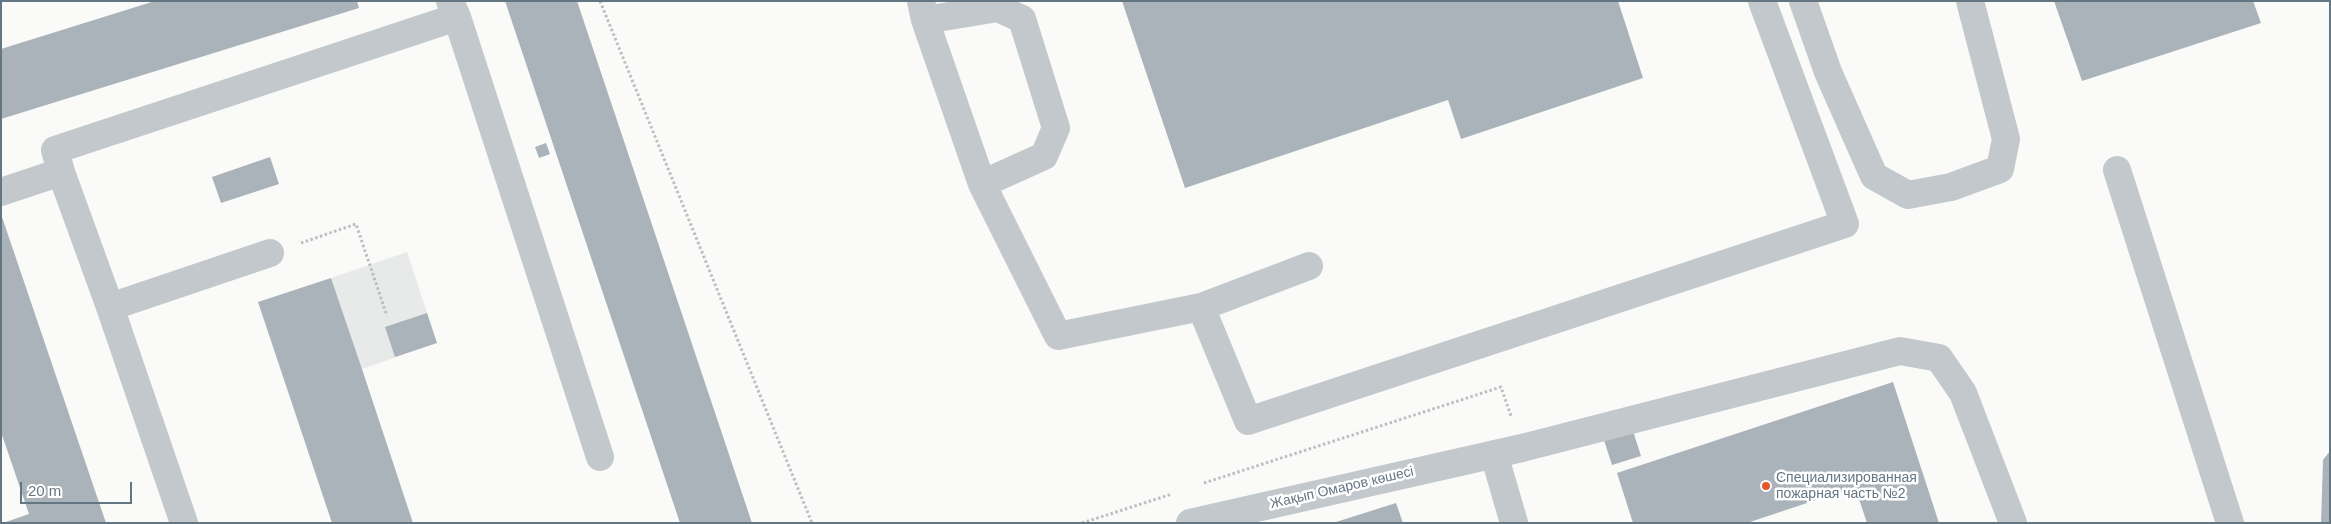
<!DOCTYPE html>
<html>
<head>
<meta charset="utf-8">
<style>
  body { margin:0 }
  #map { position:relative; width:2331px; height:524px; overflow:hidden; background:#fafaf8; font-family:Helvetica,sans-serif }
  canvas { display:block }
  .frame { position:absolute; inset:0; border:2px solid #657683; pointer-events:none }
  .scale { position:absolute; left:20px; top:482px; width:112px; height:22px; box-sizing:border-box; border:2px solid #657683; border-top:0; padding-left:6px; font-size:15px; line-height:18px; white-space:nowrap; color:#657683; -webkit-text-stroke:4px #fff; paint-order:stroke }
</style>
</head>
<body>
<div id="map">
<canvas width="2331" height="524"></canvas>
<div class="frame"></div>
<div class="scale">20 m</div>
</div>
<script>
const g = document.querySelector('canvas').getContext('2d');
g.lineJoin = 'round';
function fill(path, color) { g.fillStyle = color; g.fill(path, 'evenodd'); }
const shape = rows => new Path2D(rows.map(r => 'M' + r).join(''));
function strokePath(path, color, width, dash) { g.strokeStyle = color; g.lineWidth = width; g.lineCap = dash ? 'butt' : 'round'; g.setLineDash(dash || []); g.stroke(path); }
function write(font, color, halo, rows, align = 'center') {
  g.font = font + ' Helvetica,sans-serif'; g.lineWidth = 5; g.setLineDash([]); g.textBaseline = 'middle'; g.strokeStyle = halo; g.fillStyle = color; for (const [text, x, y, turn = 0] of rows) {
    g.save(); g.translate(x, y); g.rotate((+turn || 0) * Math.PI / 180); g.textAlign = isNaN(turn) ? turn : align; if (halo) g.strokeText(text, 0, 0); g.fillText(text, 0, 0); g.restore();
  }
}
fill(shape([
  [407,252,437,343,362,369,331,278]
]), '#e8e9e9');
fill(shape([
  [155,1,357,1,359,8,1,119,1,49],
  [505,1,577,1,752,523,680,523],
  [1122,1,1618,1,1643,78,1461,139,1448,100,1185,188],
  [2054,1,2253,1,2261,23,2082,81],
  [546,143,550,154,539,158,535,147],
  [270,157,279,184,221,203,212,177],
  [2,217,106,523,3,523,29,514,1,432],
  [331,278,362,369,413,523,332,523,258,302],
  [427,313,437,343,395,357,385,327],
  [1893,382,1939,523,1867,523,1855,487,1747,523,1633,523,1617,473],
  [1632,428,1641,456,1612,465,1603,437],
  [2330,451,2330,523,2321,523,2323,460],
  [1396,503,1403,523,1336,523,1336,522]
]), '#aab3b9');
strokePath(shape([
  [600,1,812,523],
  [301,243,356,224,387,316],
  [1204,483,1501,387,1511,416],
  [1082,523,1172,494]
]), '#bbbfc2', 3, [2.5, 2.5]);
strokePath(shape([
  [921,1,925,20,982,184,1058,336,1201,307,1248,421,1845,224,1762,1],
  [1803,1,1828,72,1874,176,1908,195,1951,187,2000,169,2006,139,1970,1],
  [457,17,600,457],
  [925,20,998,8,1022,19,1056,128,1044,156,982,184],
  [2117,170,2230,523],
  [1,192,61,172],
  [110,307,270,253],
  [1201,307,1309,266],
  [1494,454,1514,523],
  [184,523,110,307,61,172,55,150,457,17,450,1],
  [1190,523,1522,448,1900,351,1939,358,1963,393,2013,523]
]), '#c3c8cc', 28);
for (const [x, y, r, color] of [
  [1766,486,5,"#e4572e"]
]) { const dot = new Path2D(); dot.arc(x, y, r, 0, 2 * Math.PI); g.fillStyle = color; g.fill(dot); strokePath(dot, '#fff', 2); }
write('14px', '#657683', '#fff', [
  ["Специализированная",1776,478],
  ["пожарная часть №2",1776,494]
], 'left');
write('14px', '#657683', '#fff', [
  ["Жақып Омаров көшесі",1342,488,-13]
]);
</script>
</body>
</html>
